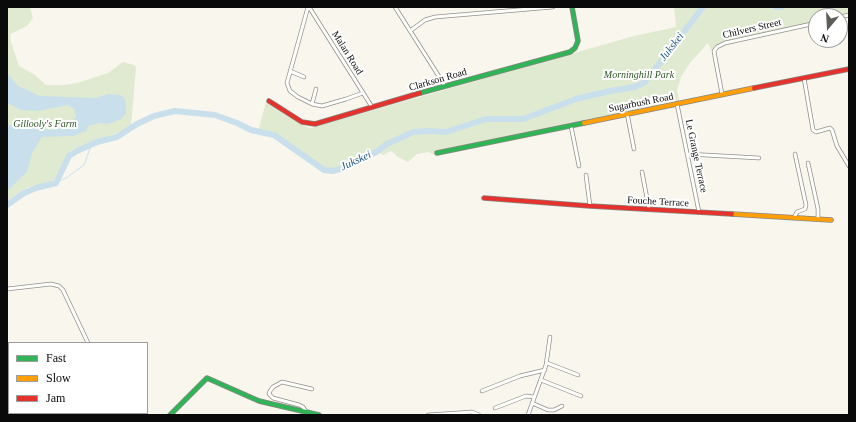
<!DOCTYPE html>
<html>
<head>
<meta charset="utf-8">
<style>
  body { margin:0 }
  #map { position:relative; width:856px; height:422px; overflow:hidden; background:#f8f6ed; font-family:Georgia,serif }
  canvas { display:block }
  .frame { position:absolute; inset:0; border:8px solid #0a0a0a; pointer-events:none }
  .legend { position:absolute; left:8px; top:342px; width:140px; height:72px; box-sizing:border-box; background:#fff; border:1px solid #9d9d9d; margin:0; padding:5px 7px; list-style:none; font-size:12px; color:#0a0a0a }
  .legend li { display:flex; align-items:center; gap:8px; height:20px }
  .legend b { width:20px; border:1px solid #9d9d9d }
  .north { position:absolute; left:808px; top:8px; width:40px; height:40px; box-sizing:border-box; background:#fff; border:1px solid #9d9d9d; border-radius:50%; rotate:198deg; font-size:11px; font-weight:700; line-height:16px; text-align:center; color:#0a0a0a }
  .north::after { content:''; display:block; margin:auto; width:14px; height:18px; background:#5d5d59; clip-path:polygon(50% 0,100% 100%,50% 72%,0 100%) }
</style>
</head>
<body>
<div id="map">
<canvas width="856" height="422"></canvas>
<div class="frame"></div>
<ul class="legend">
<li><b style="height:5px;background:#30b455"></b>Fast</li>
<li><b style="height:5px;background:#ff9f0a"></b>Slow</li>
<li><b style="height:5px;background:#e5322d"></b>Jam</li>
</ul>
<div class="north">N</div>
</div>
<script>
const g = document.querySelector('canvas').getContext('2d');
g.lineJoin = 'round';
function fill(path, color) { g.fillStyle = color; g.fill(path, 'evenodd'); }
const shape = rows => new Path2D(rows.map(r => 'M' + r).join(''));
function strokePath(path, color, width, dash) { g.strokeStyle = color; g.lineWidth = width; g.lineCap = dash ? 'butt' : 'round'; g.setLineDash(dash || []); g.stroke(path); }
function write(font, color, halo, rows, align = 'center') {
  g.font = font + ' Georgia,serif'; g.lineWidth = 4; g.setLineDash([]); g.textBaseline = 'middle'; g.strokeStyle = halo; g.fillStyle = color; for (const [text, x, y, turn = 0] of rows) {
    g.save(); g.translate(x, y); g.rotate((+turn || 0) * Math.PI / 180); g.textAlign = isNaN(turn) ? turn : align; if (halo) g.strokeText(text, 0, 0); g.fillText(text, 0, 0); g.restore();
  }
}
fill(shape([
  [7,7,30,7,33,18,27,26,10,34,11,42,19,66,35,75,46,85,65,85,77,83,108,73,123,62,134,65,136,67,131,126,123,131,74,149,68,154,54,180,42,185,28,187,7,201],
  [674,7,849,7,849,16,816,16,816,23,726,45,711,50,708,43,690,63,681,77,677,90,680,106,435,155,428,152,417,154,408,162,398,157,391,151,383,155,378,151,345,168,332,171,324,170,274,135,258,132,266,102,306,127,311,128,634,36,676,27]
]), '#e0ead0');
fill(shape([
  [7,73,18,86,40,96,96,98,108,94,120,95,124,98,126,103,126,113,121,119,116,121,108,124,100,123,88,126,86,131,73,136,42,137,32,153,27,172,7,191,7,126,10,125,54,130,70,123,76,117,74,109,68,105,38,111,21,110,7,103]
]), '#c9e0ec');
strokePath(shape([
  [56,183,66,178,84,165,89,151,92,145,97,142]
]), '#c9e0ec', 1);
strokePath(shape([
  [776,7,782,7],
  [7,205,24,193,36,188,56,183,69,156,77,151,97,142,117,137,137,124,154,116,175,111,215,115,237,123,251,130,274,135,324,170,332,171,345,168,378,151,385,145,413,132,428,131,446,132,486,119,523,119,576,99,610,91,635,87,645,82,703,7]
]), '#c9e0ec', 6);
const street = shape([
  [308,7,287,83,290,91,298,97,312,104,322,106,346,99,363,93],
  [309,7,372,107],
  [395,7,445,86],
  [840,17,849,15],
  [410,31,425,20,435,17,553,7],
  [290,71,304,77],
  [804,78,813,130,816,132,830,128,832,130,837,146,849,166],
  [722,94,715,57,714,51,717,47,725,43,816,23],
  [312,104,316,89],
  [677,104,699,212],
  [627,113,634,149],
  [571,126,579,166],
  [687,154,759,158],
  [808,163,818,209,818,219],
  [642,172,649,209],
  [586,175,590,206],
  [794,218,797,212,805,209,806,205,795,154],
  [7,289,51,284,59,286,63,290,88,343],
  [7,360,9,360],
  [547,363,578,375],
  [541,380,581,396],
  [482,391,520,376,545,370],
  [532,403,548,410,554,410,562,406],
  [495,408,526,396,534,397],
  [134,413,136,415],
  [307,413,303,407,299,405,273,398,269,394,270,391,273,387,282,382,312,389],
  [428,415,472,412,479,415],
  [528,415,546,365,550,337]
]);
const fast = shape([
  [420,93,570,52,575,48,578,41,572,7],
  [437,153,584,123],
  [170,415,207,378,259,401,319,415]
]);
const slow = shape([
  [584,123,754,88],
  [732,214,831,220]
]);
const jam = shape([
  [754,88,849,69],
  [269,101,302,122,315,124,420,93],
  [484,198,590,206,732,214]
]);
strokePath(street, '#91908c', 4.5);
strokePath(fast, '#888783', 5.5);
strokePath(slow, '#888783', 5.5);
strokePath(jam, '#888783', 5.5);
strokePath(street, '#fefefc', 3);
strokePath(fast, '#30b455', 4);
strokePath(slow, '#ff9f0a', 4);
strokePath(jam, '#e5322d', 4);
write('10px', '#0a0a0a', '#fff', [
  ["Chilvers Street",752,29,-13],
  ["Malan Road",347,53,58],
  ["Clarkson Road",438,80,-16],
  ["Sugarbush Road",641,103,-11],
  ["Le Grange Terrace",696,156,78],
  ["Fouche Terrace",658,202,3]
]);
write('italic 10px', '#2e5724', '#fff', [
  ["Morninghill Park",639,75],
  ["Gillooly's Farm",45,124]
]);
write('italic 11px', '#265b88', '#fff', [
  ["Jukskei",672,47,-52],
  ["Jukskei",356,161,-25]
]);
</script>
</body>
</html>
